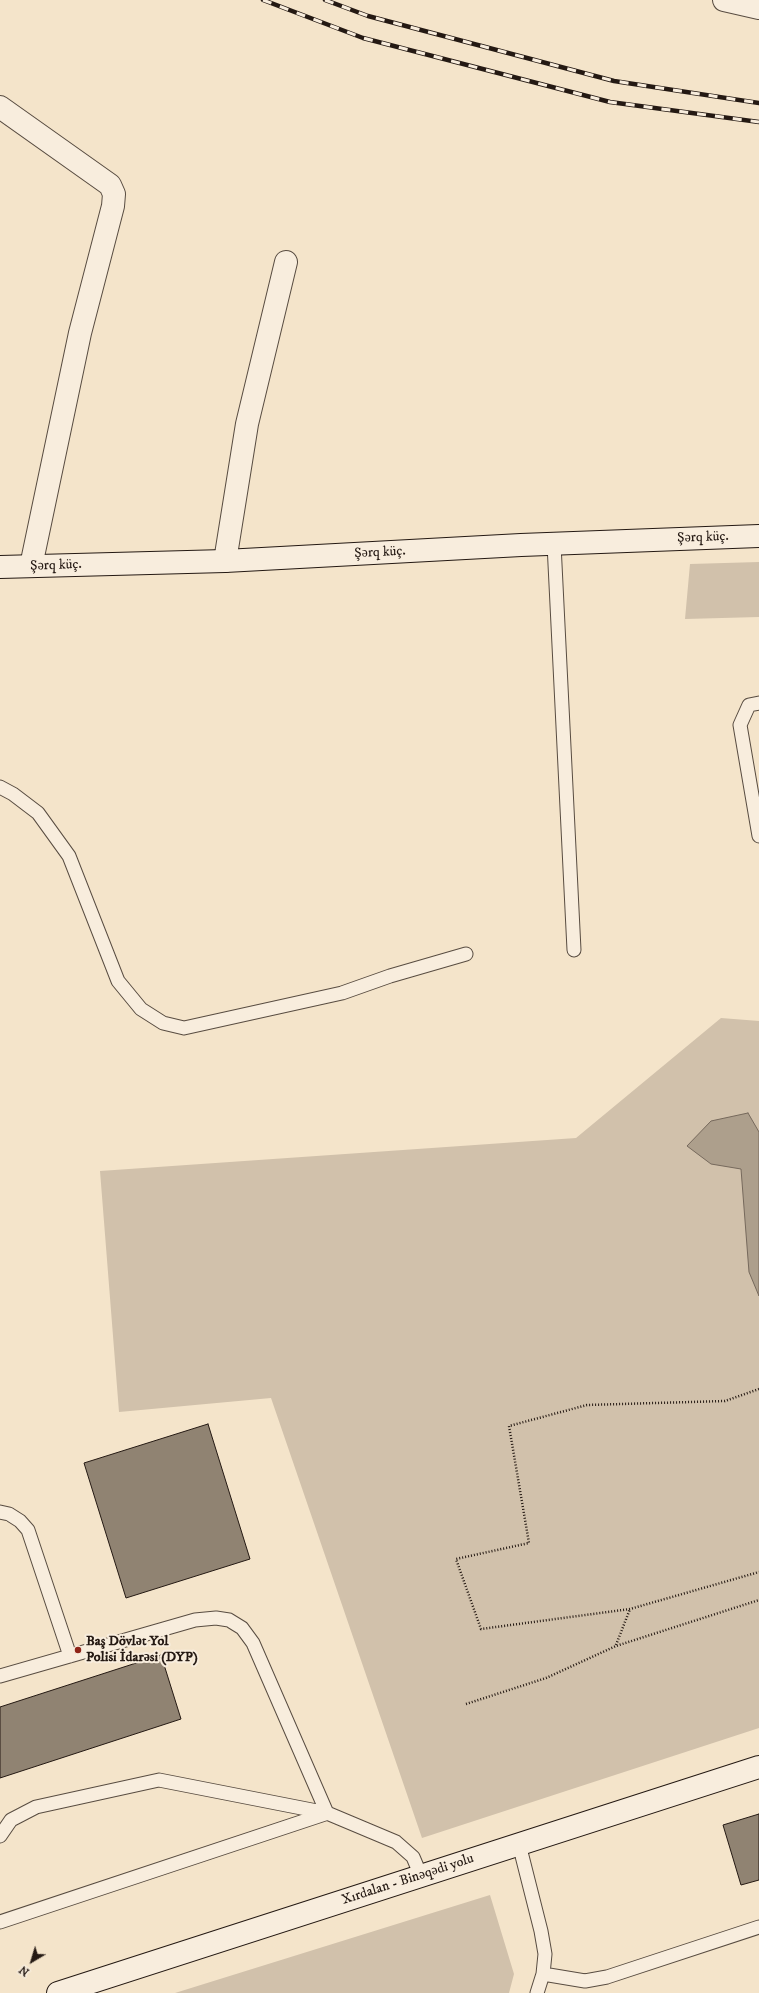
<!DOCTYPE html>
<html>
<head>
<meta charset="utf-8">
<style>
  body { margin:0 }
  #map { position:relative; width:759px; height:1993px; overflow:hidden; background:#f4e4ca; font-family:"IM FELL DW Pica",serif }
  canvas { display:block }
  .north { position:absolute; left:12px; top:1941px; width:40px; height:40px; -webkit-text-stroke:3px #f8eddd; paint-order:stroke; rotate:218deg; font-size:11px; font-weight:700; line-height:16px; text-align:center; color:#241913 }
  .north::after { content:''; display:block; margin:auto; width:14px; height:18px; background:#241913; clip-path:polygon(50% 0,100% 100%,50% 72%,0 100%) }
</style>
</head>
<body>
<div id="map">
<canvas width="759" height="1993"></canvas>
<div class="north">N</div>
</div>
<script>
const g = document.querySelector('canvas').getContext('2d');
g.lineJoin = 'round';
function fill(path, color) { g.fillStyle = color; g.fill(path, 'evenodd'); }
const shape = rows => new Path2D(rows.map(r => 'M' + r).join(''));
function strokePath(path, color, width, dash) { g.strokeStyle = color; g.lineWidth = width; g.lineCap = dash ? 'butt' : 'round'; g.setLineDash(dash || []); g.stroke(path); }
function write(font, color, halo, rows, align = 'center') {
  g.font = font + ' "IM FELL DW Pica",serif'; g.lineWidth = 4; g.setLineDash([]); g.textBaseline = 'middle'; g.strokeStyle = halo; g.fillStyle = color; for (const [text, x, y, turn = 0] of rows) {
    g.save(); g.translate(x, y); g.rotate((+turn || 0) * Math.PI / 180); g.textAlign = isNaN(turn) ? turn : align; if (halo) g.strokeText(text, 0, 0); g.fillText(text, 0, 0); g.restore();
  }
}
fill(shape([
  [759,562,759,617,685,619,690,564],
  [721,1018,759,1021,759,1728,422,1838,271,1398,119,1412,100,1171,576,1138],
  [490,1895,514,1974,509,1993,175,1993]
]), '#d1c1ab');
const water = shape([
  [748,1113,759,1132,759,1296,749,1272,741,1169,711,1164,687,1146,711,1121,748,1113]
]);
fill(water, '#ad9f8c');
strokePath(water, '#76695c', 1);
const building = shape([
  [208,1424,250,1559,126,1598,84,1463,208,1424],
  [161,1655,181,1719,0,1778,0,1707,161,1655],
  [759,1814,759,1880,741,1885,723,1825,759,1814]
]);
fill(building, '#908372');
strokePath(building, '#241913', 1);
const lane = shape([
  [554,544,574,950],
  [759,703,749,705,740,725,759,836],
  [0,787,13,794,38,813,69,856,118,981,141,1009,163,1023,184,1028,342,993,390,976,466,954],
  [0,1512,9,1514,20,1521,28,1530,70,1656],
  [0,1676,195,1620,216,1618,229,1620,242,1628,253,1643,327,1813,396,1842,413,1857,421,1876],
  [0,1836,11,1820,36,1807,159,1780,327,1813],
  [519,1844,541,1931,545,1954,543,1974,537,1993],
  [0,1922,325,1814],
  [543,1974,585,1981,607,1977,759,1927]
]);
const street = shape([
  [724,0,759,8],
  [0,107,110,185,114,194,113,206,80,333,31,566],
  [225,561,247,424,286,262]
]);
const secondary = shape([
  [0,567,225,561,521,545,759,536],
  [58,1993,759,1767]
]);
strokePath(lane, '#584c41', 15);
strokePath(street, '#584c41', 24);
strokePath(secondary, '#241913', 24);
strokePath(shape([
  [759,1389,725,1401,587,1405,509,1426,529,1543,456,1559,481,1629,630,1609,759,1572],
  [616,1645,630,1609],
  [466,1704,546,1678,616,1646,759,1600]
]), '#241913', 2.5, [1, 2]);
strokePath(lane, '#f8eddd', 13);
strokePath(street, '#f8eddd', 22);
strokePath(secondary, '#f8eddd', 22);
const rail = shape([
  [263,0,363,38,610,102,759,122],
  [325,0,368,16,614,81,759,103]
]);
strokePath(rail, '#241913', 4.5);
strokePath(rail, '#f8eddd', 3, [9]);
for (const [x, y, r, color] of [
  [78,1650,4,"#8f2418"]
]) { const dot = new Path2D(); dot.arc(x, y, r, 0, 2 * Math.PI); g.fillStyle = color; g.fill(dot); strokePath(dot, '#f8eddd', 1.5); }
write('14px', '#241913', '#f8eddd', [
  ["Şərq küç.",703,538,-2],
  ["Şərq küç.",380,553,-3],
  ["Şərq küç.",56,566,-2],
  ["Xırdalan - Binəqədi yolu",408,1880,-18]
]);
write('bold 14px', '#241913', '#f8eddd', [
  ["Baş Dövlət Yol",86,1642],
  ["Polisi İdarəsi (DYP)",86,1658]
], 'left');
</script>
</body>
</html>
